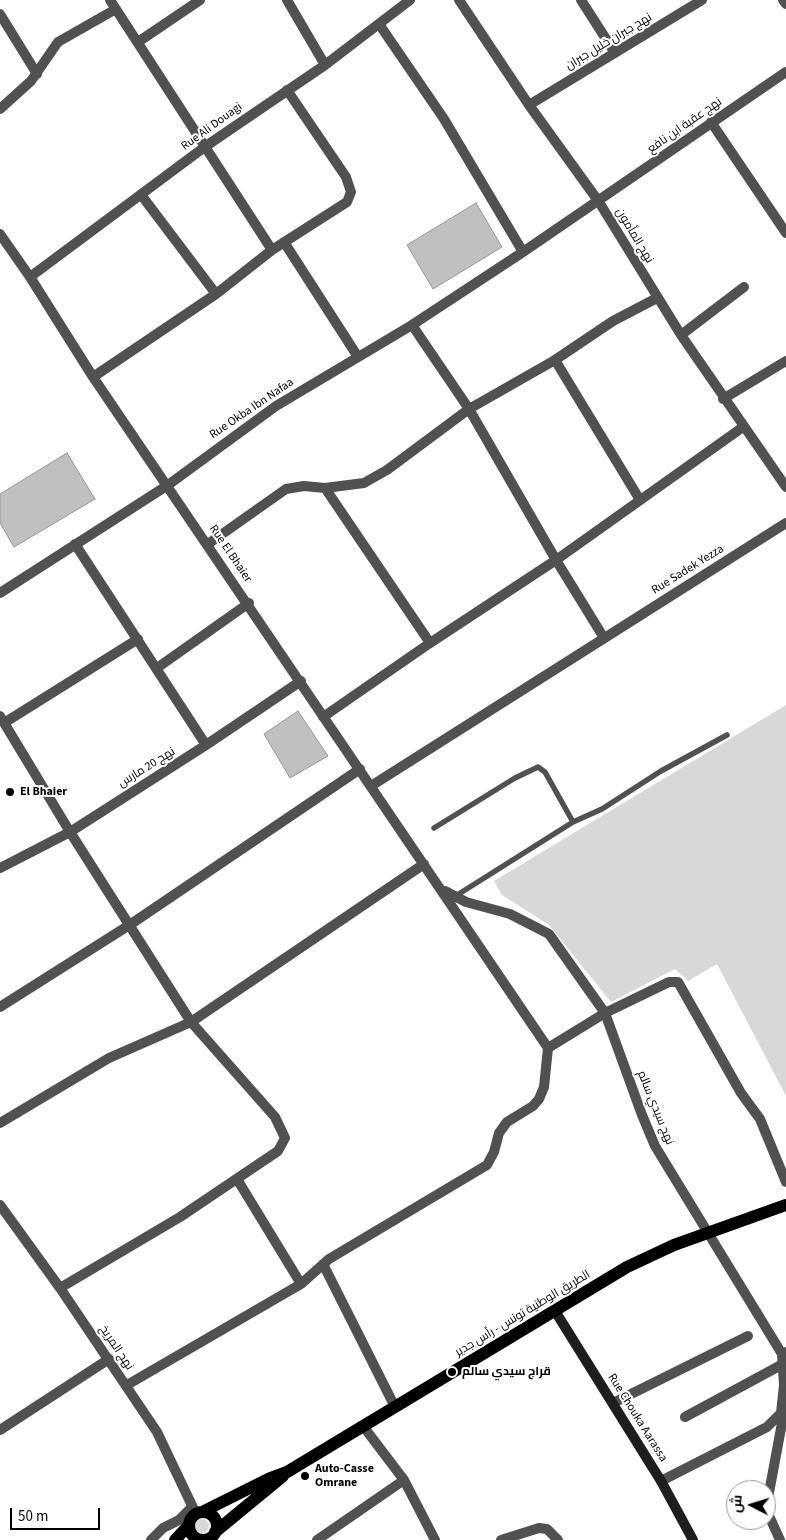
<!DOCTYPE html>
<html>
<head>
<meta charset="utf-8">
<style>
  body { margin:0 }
  #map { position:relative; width:786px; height:1540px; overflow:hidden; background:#fff; font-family:"Source Sans 3",Cairo,sans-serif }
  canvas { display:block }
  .north { position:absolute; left:726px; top:1480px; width:50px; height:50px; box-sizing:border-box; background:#fff; border:1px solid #999; border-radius:50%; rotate:275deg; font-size:14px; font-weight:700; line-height:20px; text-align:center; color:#000 }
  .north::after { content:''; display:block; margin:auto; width:18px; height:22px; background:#000; clip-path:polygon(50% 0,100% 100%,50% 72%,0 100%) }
  .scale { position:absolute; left:10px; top:1508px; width:90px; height:22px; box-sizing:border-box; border:2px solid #000; border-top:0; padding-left:6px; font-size:15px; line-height:18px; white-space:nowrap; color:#000; -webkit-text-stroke:4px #fff; paint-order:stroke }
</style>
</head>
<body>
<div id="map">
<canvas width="786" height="1540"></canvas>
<div class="north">ش</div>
<div class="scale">50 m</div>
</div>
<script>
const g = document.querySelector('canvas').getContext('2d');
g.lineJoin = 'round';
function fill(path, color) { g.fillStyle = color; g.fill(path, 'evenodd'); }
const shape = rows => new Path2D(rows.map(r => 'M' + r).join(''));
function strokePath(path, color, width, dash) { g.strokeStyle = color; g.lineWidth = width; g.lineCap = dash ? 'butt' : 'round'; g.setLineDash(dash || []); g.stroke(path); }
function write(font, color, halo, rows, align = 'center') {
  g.font = font + ' "Source Sans 3",Cairo,sans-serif'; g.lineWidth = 4; g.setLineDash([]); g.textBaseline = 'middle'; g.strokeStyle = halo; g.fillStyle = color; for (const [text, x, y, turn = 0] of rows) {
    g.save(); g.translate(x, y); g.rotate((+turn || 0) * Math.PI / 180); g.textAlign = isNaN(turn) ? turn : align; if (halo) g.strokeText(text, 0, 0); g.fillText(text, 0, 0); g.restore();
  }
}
fill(shape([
  [786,705,786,1096,717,964,688,981,675,969,611,1002,549,925,502,895,494,881],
  '195 1526a7 7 0 1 1 14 0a7 7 0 1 1-14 0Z'
]), '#d8d8d8');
const building = shape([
  [476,203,502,247,433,289,407,245,476,203],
  [67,453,95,499,14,547,0,523,0,494,67,453],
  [298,711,328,756,290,778,264,734,298,711]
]);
fill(building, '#c0c0c0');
strokePath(building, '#959595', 1);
strokePath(shape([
  [434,828,515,778,538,767,545,772,573,822],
  [454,897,573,822,602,809,661,771,727,735]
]), '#515151', 5.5);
strokePath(shape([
  [110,0,272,250],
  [287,0,325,65],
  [459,0,529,105,599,202,681,335,786,487],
  [581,0,615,53],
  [783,0,786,4],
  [0,14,37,74],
  [379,24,444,119,523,252],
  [138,42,200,0],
  [529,105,702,0],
  [0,109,31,81,58,42,116,9],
  [711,122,786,233],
  [142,196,216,294],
  [0,234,30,277,93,377,548,1048,605,1013,669,982,678,982,741,1093,760,1119,786,1182],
  [284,242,358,357],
  [30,277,206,146,325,65,410,0],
  [412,325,469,409,555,360],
  [681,335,744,287],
  [93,377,216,294,272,250,347,202,351,192,346,177,287,90],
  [723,399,786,361],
  [325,488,430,643],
  [640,500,555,360,613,321,657,298],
  [75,544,206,745],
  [208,544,286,489,304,486,325,488,364,483,387,470,469,409,556,560,604,638],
  [0,593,168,485,276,406,412,325,523,252,786,72],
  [157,668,249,603],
  [0,716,70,832,191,1022,275,1117,285,1138,278,1151,180,1217,60,1288],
  [323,717,430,643,556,560,743,427],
  [4,723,138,639],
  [371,786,786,523],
  [0,868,70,832,206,745,301,681],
  [445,891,466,902,510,914,549,934,605,1013,642,1115,655,1146,782,1354],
  [0,1007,131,924,360,769],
  [0,1123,109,1058,191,1022,424,864],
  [237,1179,301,1284],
  [0,1205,60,1288,157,1432,196,1514],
  [323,1264,395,1407],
  [127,1385,301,1284,329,1259,487,1165,494,1152,499,1133,507,1122,533,1106,539,1099,544,1087,548,1048],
  [613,1403,748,1336],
  [685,1417,783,1364],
  [363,1426,404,1480,435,1540],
  [0,1430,109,1359],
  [661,1481,767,1427,781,1413,784,1385,782,1354,786,1352],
  [208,1539,209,1540],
  [151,1540,163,1528,179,1520,192,1507],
  [317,1540,404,1480],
  [501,1540,539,1528,547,1529,558,1540],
  [780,1540,766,1509,782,1423,781,1413]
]), '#515151', 10);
strokePath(shape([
  [555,1311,661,1481,693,1540]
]), '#1e1e1e', 10);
strokePath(shape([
  [202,1512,268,1479,287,1472,627,1267,674,1245,786,1205],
  '189 1526a14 14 0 1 1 28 0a14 14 0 1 1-28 0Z',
  [215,1532,283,1476],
  [175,1540,189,1525]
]), '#000', 12);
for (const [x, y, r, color] of [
  [10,792,5,"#000"],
  [452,1372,5,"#000"],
  [305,1476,5,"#000"]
]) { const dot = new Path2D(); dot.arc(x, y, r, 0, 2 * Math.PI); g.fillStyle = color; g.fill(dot); strokePath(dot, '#fff', 2); }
write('12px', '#000', '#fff', [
  ["نهج جبران خليل جبران",609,42,-31],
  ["نهج عقبة ابن نافع",685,126,-35],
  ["Rue Ali Douagi",212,127,-36],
  ["نهج المأمون",634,236,59],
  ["Rue Okba Ibn Nafaa",252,409,-34],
  ["Rue El Bhaier",230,554,56],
  ["Rue Sadek Yezza",688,570,-32],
  ["نهج 20 مارس",147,768,-32],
  ["نهج سيدي سالم",655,1108,68],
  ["الطريق الوطنية تونس - رأس جدير",523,1314,-31],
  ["نهج المريخ",116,1348,56],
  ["Rue Chouka Aarassa",637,1418,58]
]);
write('bold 12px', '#000', '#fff', [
  ["El Bhaier",20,792],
  ["قراج سيدي سالم",462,1372],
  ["Auto-Casse",315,1469],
  ["Omrane",315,1483]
], 'left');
</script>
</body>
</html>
